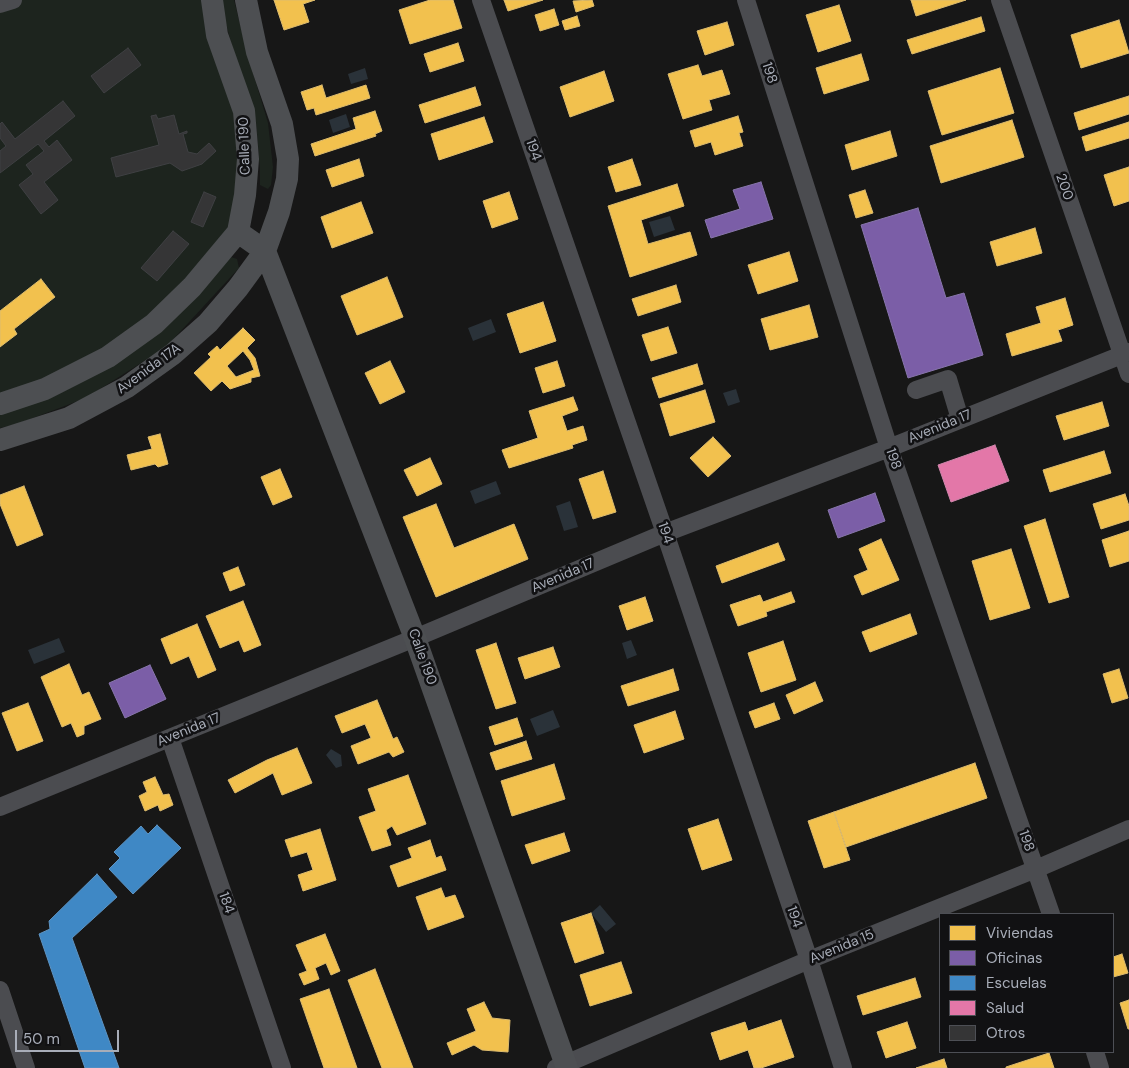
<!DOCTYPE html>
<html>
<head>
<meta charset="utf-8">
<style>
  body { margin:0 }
  #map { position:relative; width:1129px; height:1068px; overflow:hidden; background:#171717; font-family:"DM Sans",sans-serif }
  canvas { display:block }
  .legend { position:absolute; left:939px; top:913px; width:175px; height:140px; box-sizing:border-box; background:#111113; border:1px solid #4d4f55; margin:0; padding:6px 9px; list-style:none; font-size:15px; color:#a8adb8 }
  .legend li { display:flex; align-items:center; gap:10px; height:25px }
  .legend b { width:25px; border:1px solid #4d4f55 }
  .scale { position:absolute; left:15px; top:1030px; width:104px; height:22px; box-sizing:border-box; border:2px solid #a8adb8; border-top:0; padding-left:6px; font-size:15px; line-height:18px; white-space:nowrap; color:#a8adb8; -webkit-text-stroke:4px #111113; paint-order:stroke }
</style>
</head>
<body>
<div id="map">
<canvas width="1129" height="1068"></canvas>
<ul class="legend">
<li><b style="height:14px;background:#f2c14e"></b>Viviendas</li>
<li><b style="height:14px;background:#7b5ea7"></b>Oficinas</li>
<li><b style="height:14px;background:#3f88c5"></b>Escuelas</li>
<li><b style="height:14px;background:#e377a8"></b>Salud</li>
<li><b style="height:14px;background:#353536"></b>Otros</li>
</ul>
<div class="scale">50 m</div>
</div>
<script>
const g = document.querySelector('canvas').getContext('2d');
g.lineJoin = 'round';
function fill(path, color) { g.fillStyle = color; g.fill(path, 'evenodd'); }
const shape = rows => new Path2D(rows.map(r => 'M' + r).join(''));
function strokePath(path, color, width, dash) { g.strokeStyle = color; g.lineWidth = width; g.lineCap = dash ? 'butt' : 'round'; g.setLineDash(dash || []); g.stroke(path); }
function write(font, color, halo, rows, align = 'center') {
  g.font = font + ' "DM Sans",sans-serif'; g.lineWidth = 5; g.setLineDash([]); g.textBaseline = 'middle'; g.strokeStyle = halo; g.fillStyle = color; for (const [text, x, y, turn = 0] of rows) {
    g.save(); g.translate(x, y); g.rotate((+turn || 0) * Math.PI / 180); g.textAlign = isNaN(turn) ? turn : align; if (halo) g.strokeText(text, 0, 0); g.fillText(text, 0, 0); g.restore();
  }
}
fill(shape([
  [0,0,212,0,244,111,238,232,154,324,0,404],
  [221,0,234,0,248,56,268,123,273,167,271,185,268,189,260,185,260,169,256,122,236,60,221,6],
  [231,257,237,259,239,268,166,347,86,398,17,424,0,428,0,412,49,397]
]), '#1d241e');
fill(shape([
  [365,68,368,79,351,84,348,74],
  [346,114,350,127,333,133,329,120],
  [670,216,675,230,654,237,649,222],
  [491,319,496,332,473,341,468,328],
  [736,389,740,402,728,406,723,393],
  [496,481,501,494,475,504,470,491],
  [570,501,578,527,564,531,556,506],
  [59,638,65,652,34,664,28,650],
  [631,640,637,655,627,659,622,643],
  [553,710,560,727,537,736,530,719],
  [331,749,341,755,342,766,336,768,326,755],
  [600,905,616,924,606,932,591,913]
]), '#2a3239');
const homes = shape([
  [274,0,315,0,303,4,309,22,284,30,274,0],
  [430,0,453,0,462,28,410,44,399,10,430,0],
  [504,0,543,0,508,11,504,0],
  [592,0,594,6,576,12,573,1,592,0],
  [911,0,966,0,916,16,911,0],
  [839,5,851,41,818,52,806,15,839,5],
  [554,9,559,25,540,31,535,15,554,9],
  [577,16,580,26,565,30,562,21,577,16],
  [981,17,985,31,912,54,907,40,981,17],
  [1119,20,1129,53,1081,68,1071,35,1119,20],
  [727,22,734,45,705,55,697,31,727,22],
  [458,43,464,61,430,72,424,54,458,43],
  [861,54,869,80,824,94,816,68,861,54],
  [698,65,702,76,722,70,730,94,709,100,712,110,683,119,668,74,698,65],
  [1000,68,1014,113,942,135,928,91,1000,68],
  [604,71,614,101,570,117,560,87,604,71],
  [322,85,326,98,366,85,370,98,316,115,314,108,307,110,301,92,322,85],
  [475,87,481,105,425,123,419,105,475,87],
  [1129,96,1129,114,1079,130,1074,113,1129,96],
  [375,111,382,131,375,134,376,136,315,156,311,144,356,129,353,118,375,111],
  [738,116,743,132,739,133,743,146,715,155,711,142,695,147,690,131,738,116],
  [484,117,493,142,439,160,431,134,484,117],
  [1012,120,1024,157,941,183,930,146,1012,120],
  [1129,122,1129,138,1086,151,1082,137,1129,122],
  [890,131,897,156,852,170,845,145,890,131],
  [359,159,364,176,332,187,326,170,359,159],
  [632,159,641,185,616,192,608,167,632,159],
  [1129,167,1129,201,1114,206,1104,175,1129,167],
  [677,184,684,206,641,220,648,244,690,232,697,255,630,277,608,206,677,184],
  [865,190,873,213,856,218,849,195,865,190],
  [509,192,518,219,492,228,483,201,509,192],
  [361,202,373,233,332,248,321,217,361,202],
  [1035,228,1042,253,997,266,990,242,1035,228],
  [789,252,798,281,758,294,748,265,789,252],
  [387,277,403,317,357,335,341,296,387,277],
  [41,279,55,297,14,329,17,334,0,347,0,311,41,279],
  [676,285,681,302,638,316,632,299,676,285],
  [1065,298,1073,325,1058,330,1062,341,1012,356,1006,334,1041,323,1036,307,1065,298],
  [543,302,556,341,520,353,507,314,543,302],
  [809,305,818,337,770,350,761,319,809,305],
  [668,327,677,353,651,361,642,335,668,327],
  [243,328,255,340,247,348,255,358,260,376,251,378,251,382,230,389,222,381,211,391,194,373,211,357,208,354,217,346,220,350,243,328],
  [243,351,250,360,254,370,236,377,227,366,243,351],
  [390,361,405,392,380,404,365,373,390,361],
  [557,361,565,386,543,393,535,368,557,361],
  [697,364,703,384,659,398,652,378,697,364],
  [705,390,715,422,670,436,660,404,705,390],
  [573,397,578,410,562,416,567,431,583,426,587,440,572,445,573,448,509,468,502,450,538,438,529,411,573,397],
  [1102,402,1109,426,1064,440,1056,416,1102,402],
  [160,434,168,464,158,467,155,464,131,470,127,455,152,449,148,437,160,434],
  [713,437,731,456,708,477,690,458,713,437],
  [1104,451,1111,473,1050,492,1043,470,1104,451],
  [430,458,442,484,417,496,404,470,430,458],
  [280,469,292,497,273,505,261,477,280,469],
  [603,471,616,512,593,519,579,479,603,471],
  [24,486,43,535,17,546,0,504,0,495,24,486],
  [1125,494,1129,506,1129,520,1101,529,1093,504,1125,494],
  [436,504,454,548,514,524,528,559,436,597,403,517,436,504],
  [1045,519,1069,597,1049,603,1024,526,1045,519],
  [1129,531,1129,561,1110,567,1102,540,1129,531],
  [881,539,899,580,862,595,854,576,868,570,859,549,881,539],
  [778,543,785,560,722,583,716,566,778,543],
  [1011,549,1030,608,990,620,972,561,1011,549],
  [238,567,245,585,230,591,223,573,238,567],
  [791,592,795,602,766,612,767,616,738,626,730,605,760,595,763,602,791,592],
  [645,597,653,621,627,630,619,606,645,597],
  [243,601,261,645,244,652,239,640,220,648,206,616,243,601],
  [910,614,917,634,870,652,862,632,910,614],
  [197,624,216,670,198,678,189,656,171,664,161,639,197,624],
  [783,641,796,680,761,692,748,653,783,641],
  [496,643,516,703,496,709,476,650,496,643],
  [553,647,560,667,525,679,518,658,553,647],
  [69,664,82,695,89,692,101,719,84,726,84,734,77,737,71,723,62,727,41,677,69,664],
  [673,669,679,690,628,706,621,686,673,669],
  [1119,669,1128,698,1112,703,1103,674,1119,669],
  [815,682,823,701,794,714,786,695,815,682],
  [377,700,393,739,397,737,404,752,393,757,389,752,358,764,351,746,371,738,365,724,342,733,335,716,377,700],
  [28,703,43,741,17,751,2,713,28,703],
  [774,703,780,719,755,728,749,712,774,703],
  [675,711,684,739,644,753,634,725,675,711],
  [517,718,523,736,495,745,489,727,517,718],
  [526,741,532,759,496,770,490,753,526,741],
  [297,748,312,783,282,795,273,773,235,793,228,780,267,760,297,748],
  [975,763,987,798,846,847,834,812,975,763],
  [554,764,565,799,512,816,501,781,554,764],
  [408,775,426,824,397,835,392,826,386,830,391,845,372,851,359,817,376,811,368,789,408,775],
  [155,777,163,795,169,794,173,805,160,811,158,805,145,811,139,796,147,792,143,782,155,777],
  [834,812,850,860,824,868,808,821,834,812],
  [718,819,732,860,702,870,688,829,718,819],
  [320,829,336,880,303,891,298,875,313,870,307,852,291,857,285,840,320,829],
  [564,833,570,851,532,864,525,845,564,833],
  [430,840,436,858,441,856,446,870,398,887,390,866,412,858,408,848,430,840],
  [441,888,445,898,455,895,464,917,428,930,416,897,441,888],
  [591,913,604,953,575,963,561,923,591,913],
  [325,934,340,971,331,975,326,963,315,968,319,979,304,985,299,974,307,971,296,945,325,934],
  [1122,954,1128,973,1113,977,1113,957,1122,954],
  [621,962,632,993,590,1006,580,975,621,962],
  [375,969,413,1068,382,1068,348,980,375,969],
  [915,978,921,997,863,1015,857,996,915,978],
  [329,989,357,1068,324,1068,300,999,329,989],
  [1129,1000,1129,1029,1128,1029,1120,1003,1129,1000],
  [484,1002,492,1018,510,1020,508,1052,482,1050,474,1045,452,1055,447,1043,476,1031,467,1009,484,1002],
  [781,1020,794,1057,761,1068,754,1068,748,1050,720,1060,711,1033,745,1022,748,1031,781,1020],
  [907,1022,916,1048,886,1058,877,1032,907,1022],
  [1049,1053,1054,1068,1006,1068,1006,1067,1049,1053],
  [944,1059,947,1068,916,1068,944,1059]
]);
fill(homes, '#f2c14e');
strokePath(homes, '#dcbb6e', 1);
const offices = shape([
  [761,182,773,219,711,238,705,220,740,209,733,190,761,182],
  [918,208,946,298,964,293,983,355,908,378,861,225,918,208],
  [875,493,885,521,838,538,828,510,875,493],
  [150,665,166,699,125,718,109,683,150,665]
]);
fill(offices, '#7b5ea7');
strokePath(offices, '#8876ac', 1);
const schools = shape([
  [157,825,181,848,133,894,109,869,120,858,114,852,141,826,148,834,157,825],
  [97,874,117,897,72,938,119,1068,85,1068,39,934,50,929,49,921,97,874]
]);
fill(schools, '#3f88c5');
strokePath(schools, '#5e93c1', 1);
const health = shape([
  [995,445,1009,481,951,502,938,465,995,445]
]);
fill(health, '#e377a8');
strokePath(health, '#d187ad', 1);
const building = shape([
  [128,48,141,65,104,93,91,76,128,48],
  [63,101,75,116,44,141,49,147,57,140,72,160,44,182,58,200,41,214,19,185,33,174,26,165,44,151,38,144,0,173,0,151,6,146,0,138,0,124,2,122,15,139,63,101],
  [156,115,158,119,174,115,179,134,187,131,187,133,183,134,188,152,197,154,209,143,216,151,202,164,182,171,170,163,116,177,111,158,159,145,151,116,156,115],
  [204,192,216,197,203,227,191,222,204,192],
  [173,231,189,244,157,281,141,268,173,231]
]);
fill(building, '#353536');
strokePath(building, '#3f4043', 1);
strokePath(shape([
  [481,0,665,533,809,960,843,1068],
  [746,0,889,448,1051,914],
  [1000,0,1129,374],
  [0,4,13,0],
  [916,390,948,379,960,419],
  [170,738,282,1068],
  [0,807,415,638,665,533,889,448,1129,352],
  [0,990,26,1068],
  [1095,1052,1100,1068],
  [556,1068,809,960,1036,869,1129,829]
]), '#4b4c50', 18);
strokePath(shape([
  [238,232,265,251,415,638,567,1068],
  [0,404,45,389,108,357,154,324,192,287,238,232,245,195,248,159,244,111,217,35,212,0],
  [0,440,69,418,127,387,173,354,208,323,238,288,265,251,279,212,287,179,288,159,282,124,257,52,246,0]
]), '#4d4f52', 22);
write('14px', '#a8adb8', '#111113', [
  ["198",769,73,72],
  ["Calle 190",245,146,-92],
  ["194",533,150,71],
  ["200",1064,187,71],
  ["Avenida 17A",149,369,-36],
  ["Avenida 17",940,427,-22],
  ["198",893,459,71],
  ["194",665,533,71],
  ["Avenida 17",563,576,-23],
  ["Calle 190",422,657,70],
  ["Avenida 17",189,730,-22],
  ["198",1026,841,71],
  ["184",226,903,71],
  ["194",794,917,71],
  ["Avenida 15",842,947,-22]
]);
</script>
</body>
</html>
